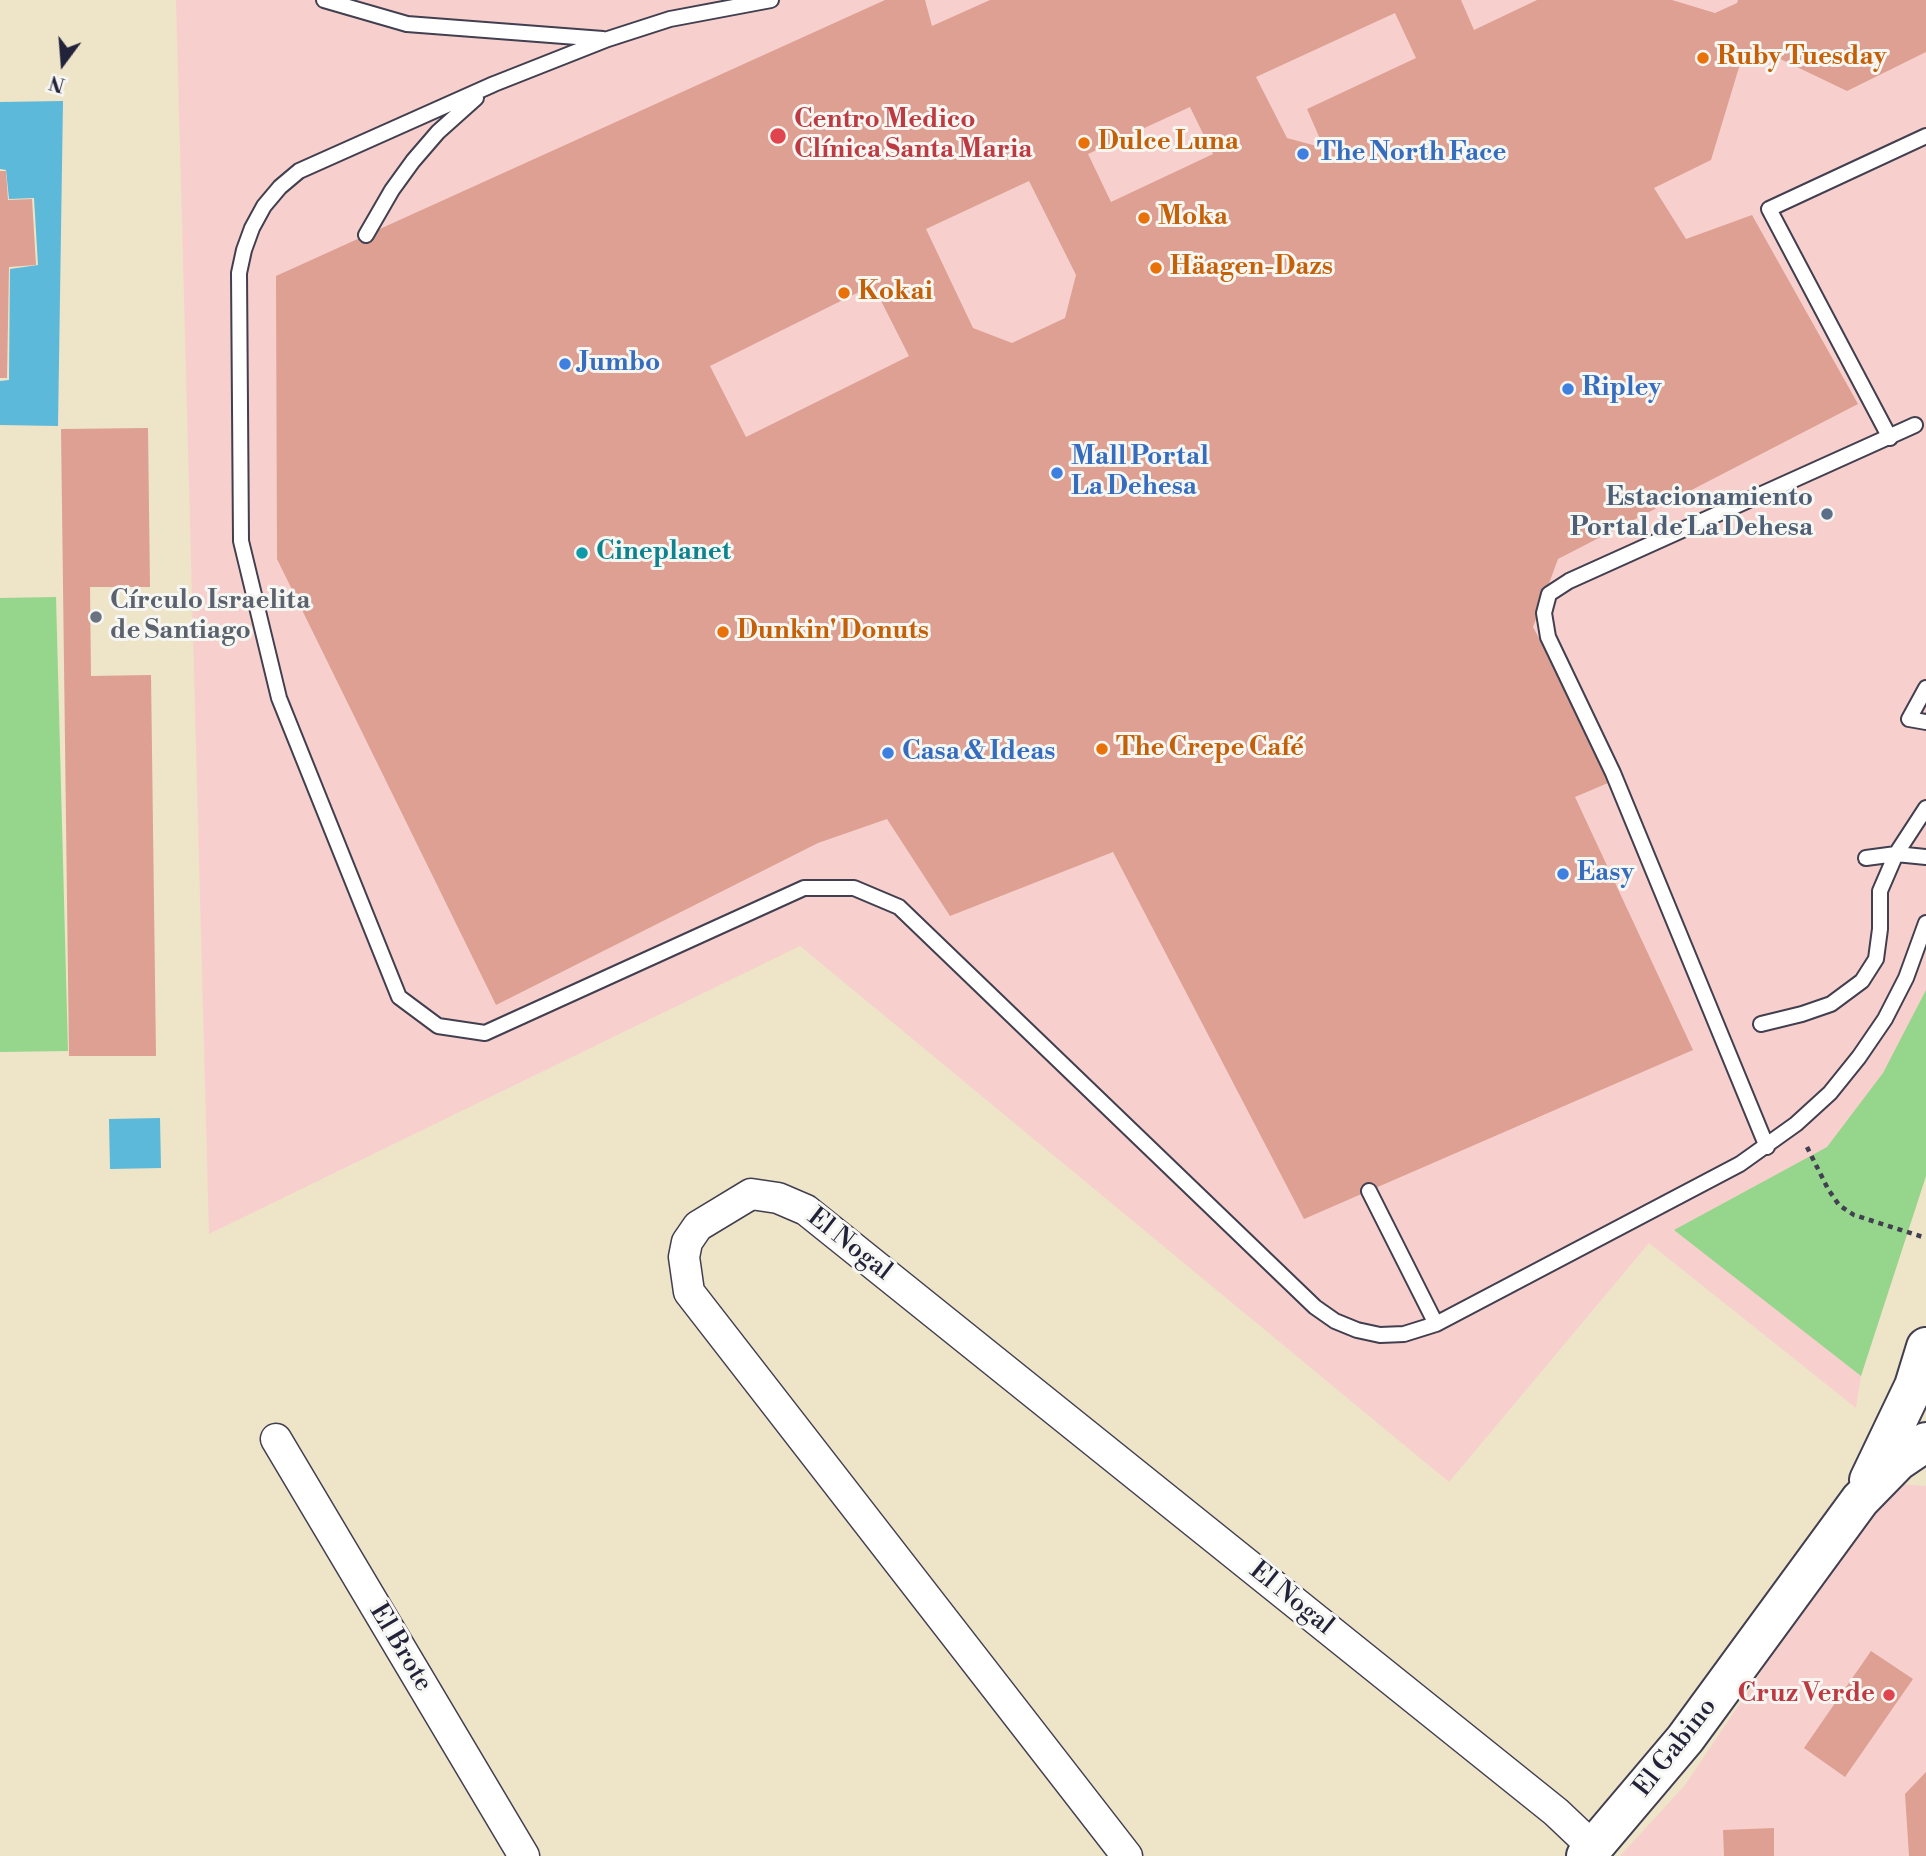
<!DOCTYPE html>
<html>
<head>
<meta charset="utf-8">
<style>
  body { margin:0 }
  #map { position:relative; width:1926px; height:1856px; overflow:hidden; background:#eee4c8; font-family:"Libre Bodoni",serif }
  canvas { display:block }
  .north { position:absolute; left:28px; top:28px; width:70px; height:70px; -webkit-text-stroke:5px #f6f6f2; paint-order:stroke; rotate:196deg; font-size:19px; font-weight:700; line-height:28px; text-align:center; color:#22223b }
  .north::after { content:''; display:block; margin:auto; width:24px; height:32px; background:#22223b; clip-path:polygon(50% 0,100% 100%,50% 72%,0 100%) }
</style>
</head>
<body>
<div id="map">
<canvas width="1926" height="1856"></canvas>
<div class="north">N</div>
</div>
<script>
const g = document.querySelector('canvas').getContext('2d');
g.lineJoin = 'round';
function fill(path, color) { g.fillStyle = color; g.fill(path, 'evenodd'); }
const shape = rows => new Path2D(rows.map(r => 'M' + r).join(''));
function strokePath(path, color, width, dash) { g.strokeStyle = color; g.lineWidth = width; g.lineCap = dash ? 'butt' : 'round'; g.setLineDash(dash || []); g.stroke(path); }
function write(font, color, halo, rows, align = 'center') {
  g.font = font + ' "Libre Bodoni",serif'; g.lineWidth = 6; g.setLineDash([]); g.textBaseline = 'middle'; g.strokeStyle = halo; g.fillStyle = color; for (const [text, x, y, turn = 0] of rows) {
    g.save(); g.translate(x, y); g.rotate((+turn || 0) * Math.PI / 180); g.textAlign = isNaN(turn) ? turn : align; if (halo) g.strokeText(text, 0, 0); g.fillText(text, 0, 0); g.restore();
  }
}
fill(shape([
  [176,0,1926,0,1926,1176,1861,1376,1856,1408,1649,1243,1449,1482,800,946,209,1234],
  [1888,1483,1926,1486,1926,1856,1620,1856,1685,1785]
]), '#f7d0cd');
fill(shape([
  [56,597,68,1051,0,1052,0,598],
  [1926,990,1926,1176,1861,1376,1674,1230,1827,1147,1883,1073]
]), '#95d68c');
fill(shape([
  [63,101,58,426,0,425,0,381,9,380,10,269,38,265,34,198,9,199,6,170,0,169,0,102],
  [160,1118,161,1168,110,1169,109,1119]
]), '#5cb9da');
fill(shape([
  [885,0,925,0,932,26,990,0,1461,0,1474,30,1537,0,1672,0,1715,13,1737,3,1738,0,1926,0,1926,52,1847,91,1772,55,1740,64,1711,160,1654,188,1686,239,1752,215,1858,404,1558,559,1533,627,1615,780,1575,797,1693,1050,1304,1219,1113,852,950,916,887,819,818,843,496,1005,277,559,276,276],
  [1395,13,1416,58,1307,109,1324,148,1287,138,1256,77],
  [1190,107,1213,154,1111,202,1088,154],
  [1029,181,1076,275,1065,318,1012,343,973,328,926,229],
  [873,285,909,356,746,437,710,366],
  [0,171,6,171,8,200,32,199,36,265,9,267,7,378,0,378],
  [148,428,150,587,90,587,91,676,151,675,156,1056,69,1056,61,429],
  [1871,1651,1913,1679,1845,1777,1804,1748],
  [1926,1772,1926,1856,1909,1856,1905,1794],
  [1774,1828,1774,1856,1724,1856,1723,1830]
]), '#dda092');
const lane = shape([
  [324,0,407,24,603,39],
  [771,0,670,19,608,39,494,84,299,171,280,187,264,206,252,228,244,250,239,273,241,541,279,698,399,997,438,1026,485,1033,804,888,854,888,899,907,1315,1307,1335,1321,1357,1330,1380,1335,1404,1334,1436,1324,1740,1164,1796,1124,1830,1093,1859,1057,1885,1019,1906,978,1926,923],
  [366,235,392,190,413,161,438,132,476,98],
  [1890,438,1769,209,1926,136],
  [1926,688,1909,719,1926,722],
  [1866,858,1896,854,1926,857],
  [1761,1024,1802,1014,1831,1004,1862,981,1876,959,1880,929,1880,891,1896,854,1926,808],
  [1767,1147,1613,773,1548,637,1544,613,1549,594,1569,581,1915,425],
  [1369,1191,1436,1324]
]);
const street = shape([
  [276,1439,524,1856],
  [1127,1856,689,1292,684,1257,687,1242,698,1226,751,1194,778,1198,806,1210,1556,1812,1594,1848]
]);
const secondary = shape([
  [1869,1480,1914,1386,1926,1347],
  [1586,1856,1685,1739,1860,1500,1898,1461,1926,1442]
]);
strokePath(lane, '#413f50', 18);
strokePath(street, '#413f50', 33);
strokePath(secondary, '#413f50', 42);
strokePath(shape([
  [1807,1147,1828,1189,1839,1205,1854,1215,1926,1238]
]), '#413f50', 4.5, [5, 5]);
strokePath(lane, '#fff', 14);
strokePath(street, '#fff', 30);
strokePath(secondary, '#fff', 38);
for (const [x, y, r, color] of [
  [1703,58,7,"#e8710a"],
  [778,136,9,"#e0444e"],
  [1084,143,7,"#e8710a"],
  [1303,154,7,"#3f7fe0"],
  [1144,218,7,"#e8710a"],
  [1156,268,7,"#e8710a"],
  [844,293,7,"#e8710a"],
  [565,364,7,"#3f7fe0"],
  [1568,389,7,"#3f7fe0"],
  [1057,473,7,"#3f7fe0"],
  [1827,514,7,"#5c6f8a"],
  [582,553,7,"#0f9aa8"],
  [96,617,7,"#6b7280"],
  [723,632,7,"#e8710a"],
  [1102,749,7,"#e8710a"],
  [888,753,7,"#3f7fe0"],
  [1563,874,7,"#3f7fe0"],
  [1889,1695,7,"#e0444e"]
]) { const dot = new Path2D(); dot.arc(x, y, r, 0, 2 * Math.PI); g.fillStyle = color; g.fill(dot); strokePath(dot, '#f6f6f2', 2.5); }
write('bold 26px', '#c56008', '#f6f6f2', [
  ["Ruby Tuesday",1717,58],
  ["Dulce Luna",1098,143],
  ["Moka",1158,218],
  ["Häagen-Dazs",1170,268],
  ["Kokai",858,293],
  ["Dunkin' Donuts",737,632],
  ["The Crepe Café",1116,749]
], 'left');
write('bold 26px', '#be3a42', '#f6f6f2', [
  ["Centro Medico",794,121],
  ["Clínica Santa Maria",794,151],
  ["Cruz Verde",1875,1695,"right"]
], 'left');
write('bold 26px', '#366cbe', '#f6f6f2', [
  ["The North Face",1317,154],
  ["Jumbo",579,364],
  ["Ripley",1582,389],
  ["Mall Portal",1071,458],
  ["La Dehesa",1071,488],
  ["Casa & Ideas",902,753],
  ["Easy",1577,874]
], 'left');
write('bold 26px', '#4e5e75', '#f6f6f2', [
  ["Estacionamiento",1813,499],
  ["Portal de La Dehesa",1813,529]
], 'right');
write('bold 26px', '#0d838f', '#f6f6f2', [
  ["Cineplanet",596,553]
], 'left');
write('bold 26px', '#5b616d', '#f6f6f2', [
  ["Círculo Israelita",110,602],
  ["de Santiago",110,632]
], 'left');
write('26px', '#22223b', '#f6f6f2', [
  ["El Nogal",849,1245,38],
  ["El Nogal",1291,1599,39],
  ["El Brote",400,1648,59],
  ["El Gabino",1676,1748,-52]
]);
</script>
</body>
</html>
